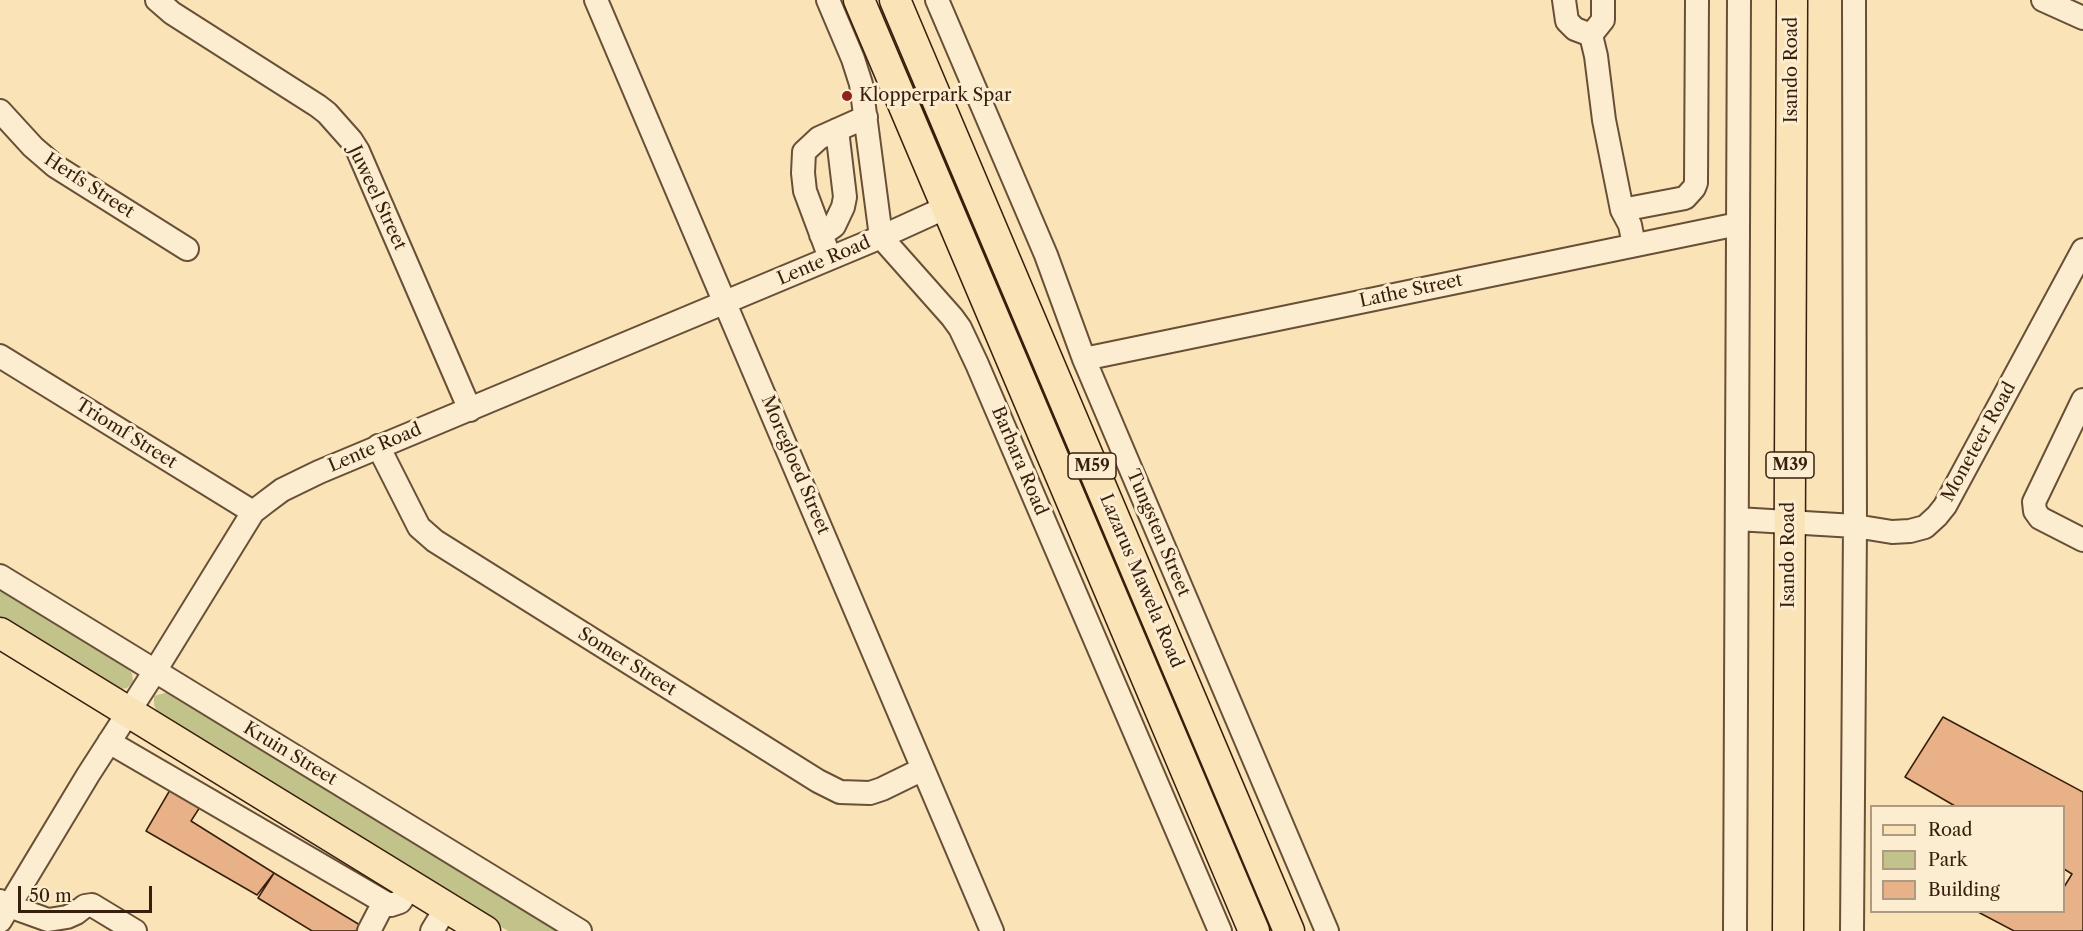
<!DOCTYPE html>
<html>
<head>
<meta charset="utf-8">
<style>
  body { margin:0 }
  #map { position:relative; width:2083px; height:931px; overflow:hidden; background:#fae3b6; font-family:"Libre Caslon Text",serif }
  canvas { display:block }
  .legend { position:absolute; left:1870px; top:805px; width:195px; height:108px; box-sizing:border-box; background:#fcedd0; border:2px solid #ad9a82; margin:0; padding:8px 10px; list-style:none; font-size:18px; color:#371e0d }
  .legend li { display:flex; align-items:center; gap:12px; height:30px }
  .legend b { width:30px; border:2px solid #ad9a82 }
  .scale { position:absolute; left:18px; top:886px; width:134px; height:27px; box-sizing:border-box; border:3px solid #371e0d; border-top:0; padding-left:8px; font-size:18px; line-height:21px; white-space:nowrap; color:#371e0d; -webkit-text-stroke:4px #fcedd0; paint-order:stroke }
</style>
</head>
<body>
<div id="map">
<canvas width="2083" height="931"></canvas>
<ul class="legend">
<li><b style="height:8px;background:#fae3b6"></b>Road</li>
<li><b style="height:16px;background:#c2c38b"></b>Park</li>
<li><b style="height:16px;background:#e8b187"></b>Building</li>
</ul>
<div class="scale">50 m</div>
</div>
<script>
const g = document.querySelector('canvas').getContext('2d');
g.lineJoin = 'round';
function fill(path, color) { g.fillStyle = color; g.fill(path, 'evenodd'); }
const shape = rows => new Path2D(rows.map(r => 'M' + r).join(''));
function strokePath(path, color, width, dash) { g.strokeStyle = color; g.lineWidth = width; g.lineCap = dash ? 'butt' : 'round'; g.setLineDash(dash || []); g.stroke(path); }
function write(font, color, halo, rows, align = 'center') {
  g.font = font + ' "Libre Caslon Text",serif'; g.lineWidth = 6; g.setLineDash([]); g.textBaseline = 'middle'; g.strokeStyle = halo; g.fillStyle = color; for (const [text, x, y, turn = 0] of rows) {
    g.save(); g.translate(x, y); g.rotate((+turn || 0) * Math.PI / 180); g.textAlign = isNaN(turn) ? turn : align; if (halo) g.strokeText(text, 0, 0); g.fillText(text, 0, 0); g.restore();
  }
}
fill(shape([
  [0,588,127,668,132,673,133,682,127,688,116,690,0,621],
  [172,691,560,931,508,931,160,718,154,705,154,696]
]), '#c2c38b');
const building = shape([
  [1943,717,2083,792,2083,931,2014,931,1978,912,2064,912,2064,887,2072,874,2064,869,2064,806,1955,806,1905,777,1943,717],
  [170,790,200,807,191,821,274,873,257,895,146,831,170,790],
  [274,873,360,925,356,931,312,931,258,898,274,873]
]);
fill(building, '#e8b187');
strokePath(building, '#371e0d', 1.5);
const minor = shape([
  [157,0,172,13,318,106,327,113,351,140,358,151,470,410],
  [596,0,992,931],
  [828,0,853,59,861,84,881,237,952,317,960,328,977,364,1220,931],
  [937,0,1046,255,1084,359,1327,931],
  [1564,0,1567,21,1575,29,1591,35],
  [1603,0,1603,20,1591,35,1596,56,1604,120,1622,210,1630,225,1634,245],
  [2043,0,2083,18],
  [0,111,33,147,55,166,187,249],
  [1622,210,1685,198,1694,188,1696,183,1697,0],
  [821,235,834,226,843,207,845,197,837,130],
  [830,258,805,191,803,173,804,152,819,138,866,117],
  [0,356,253,512],
  [1084,359,1738,224],
  [2083,400,2034,502,2035,511,2040,518,2083,540],
  [378,446,419,527,435,541,818,781,840,792,870,793,882,789,923,769],
  [1737,519,1855,526,1892,532,1910,531,1925,527,1937,516,1945,506,2083,250],
  [0,576,580,931],
  [109,742,384,902,391,905,400,902,411,886],
  [0,901,9,906,48,920,67,917,76,913,85,906,92,905,135,931],
  [0,921,88,775,155,671,253,512,266,502,282,490,319,472,881,237,947,207],
  [369,931,384,902],
  [432,931,446,908],
  [1735,931,1739,0],
  [1852,931,1855,526,1854,0]
]);
const major = shape([
  [859,0,1254,931],
  [895,0,1289,931],
  [0,633,485,931],
  [1788,931,1792,0]
]);
strokePath(minor, '#684f37', 26);
strokePath(major, '#371e0d', 33);
strokePath(minor, '#fcedd0', 22);
strokePath(major, '#fae3b6', 30);
for (const [x, y, r, color] of [
  [847,96,6,"#8f2418"]
]) { const dot = new Path2D(); dot.arc(x, y, r, 0, 2 * Math.PI); g.fillStyle = color; g.fill(dot); strokePath(dot, '#fcedd0', 2); }
for (const [x, y, w] of [
  [1790,465,48],
  [1092,466,48]
]) { const box = new Path2D(); box.roundRect(x - w / 2, y - 13, w, 26, 4.5); g.fillStyle = '#fcedd0'; g.fill(box); strokePath(box, '#371e0d', 1.5); }
write('bold 16px', '#371e0d', null, [
  ["M39",1790,465],
  ["M59",1092,466]
]);
write('18px', '#371e0d', '#fcedd0', [
  ["Isando Road",1792,70,-90],
  ["Herfs Street",89,186,33],
  ["Juweel Street",377,198,65],
  ["Lente Road",824,261,-23],
  ["Lathe Street",1411,291,-12],
  ["Triomf Street",126,434,32],
  ["Moneteer Road",1979,442,-61],
  ["Lente Road",375,448,-23],
  ["Barbara Road",1019,461,67],
  ["Moregloed Street",795,465,67],
  ["Tungsten Street",1158,533,67],
  ["Isando Road",1789,555,-90],
  ["Lazarus Mawela Road",1141,581,67],
  ["Somer Street",627,662,32],
  ["Kruin Street",290,754,31]
]);
write('18px', '#371e0d', '#fcedd0', [
  ["Klopperpark Spar",859,96]
], 'left');
</script>
</body>
</html>
